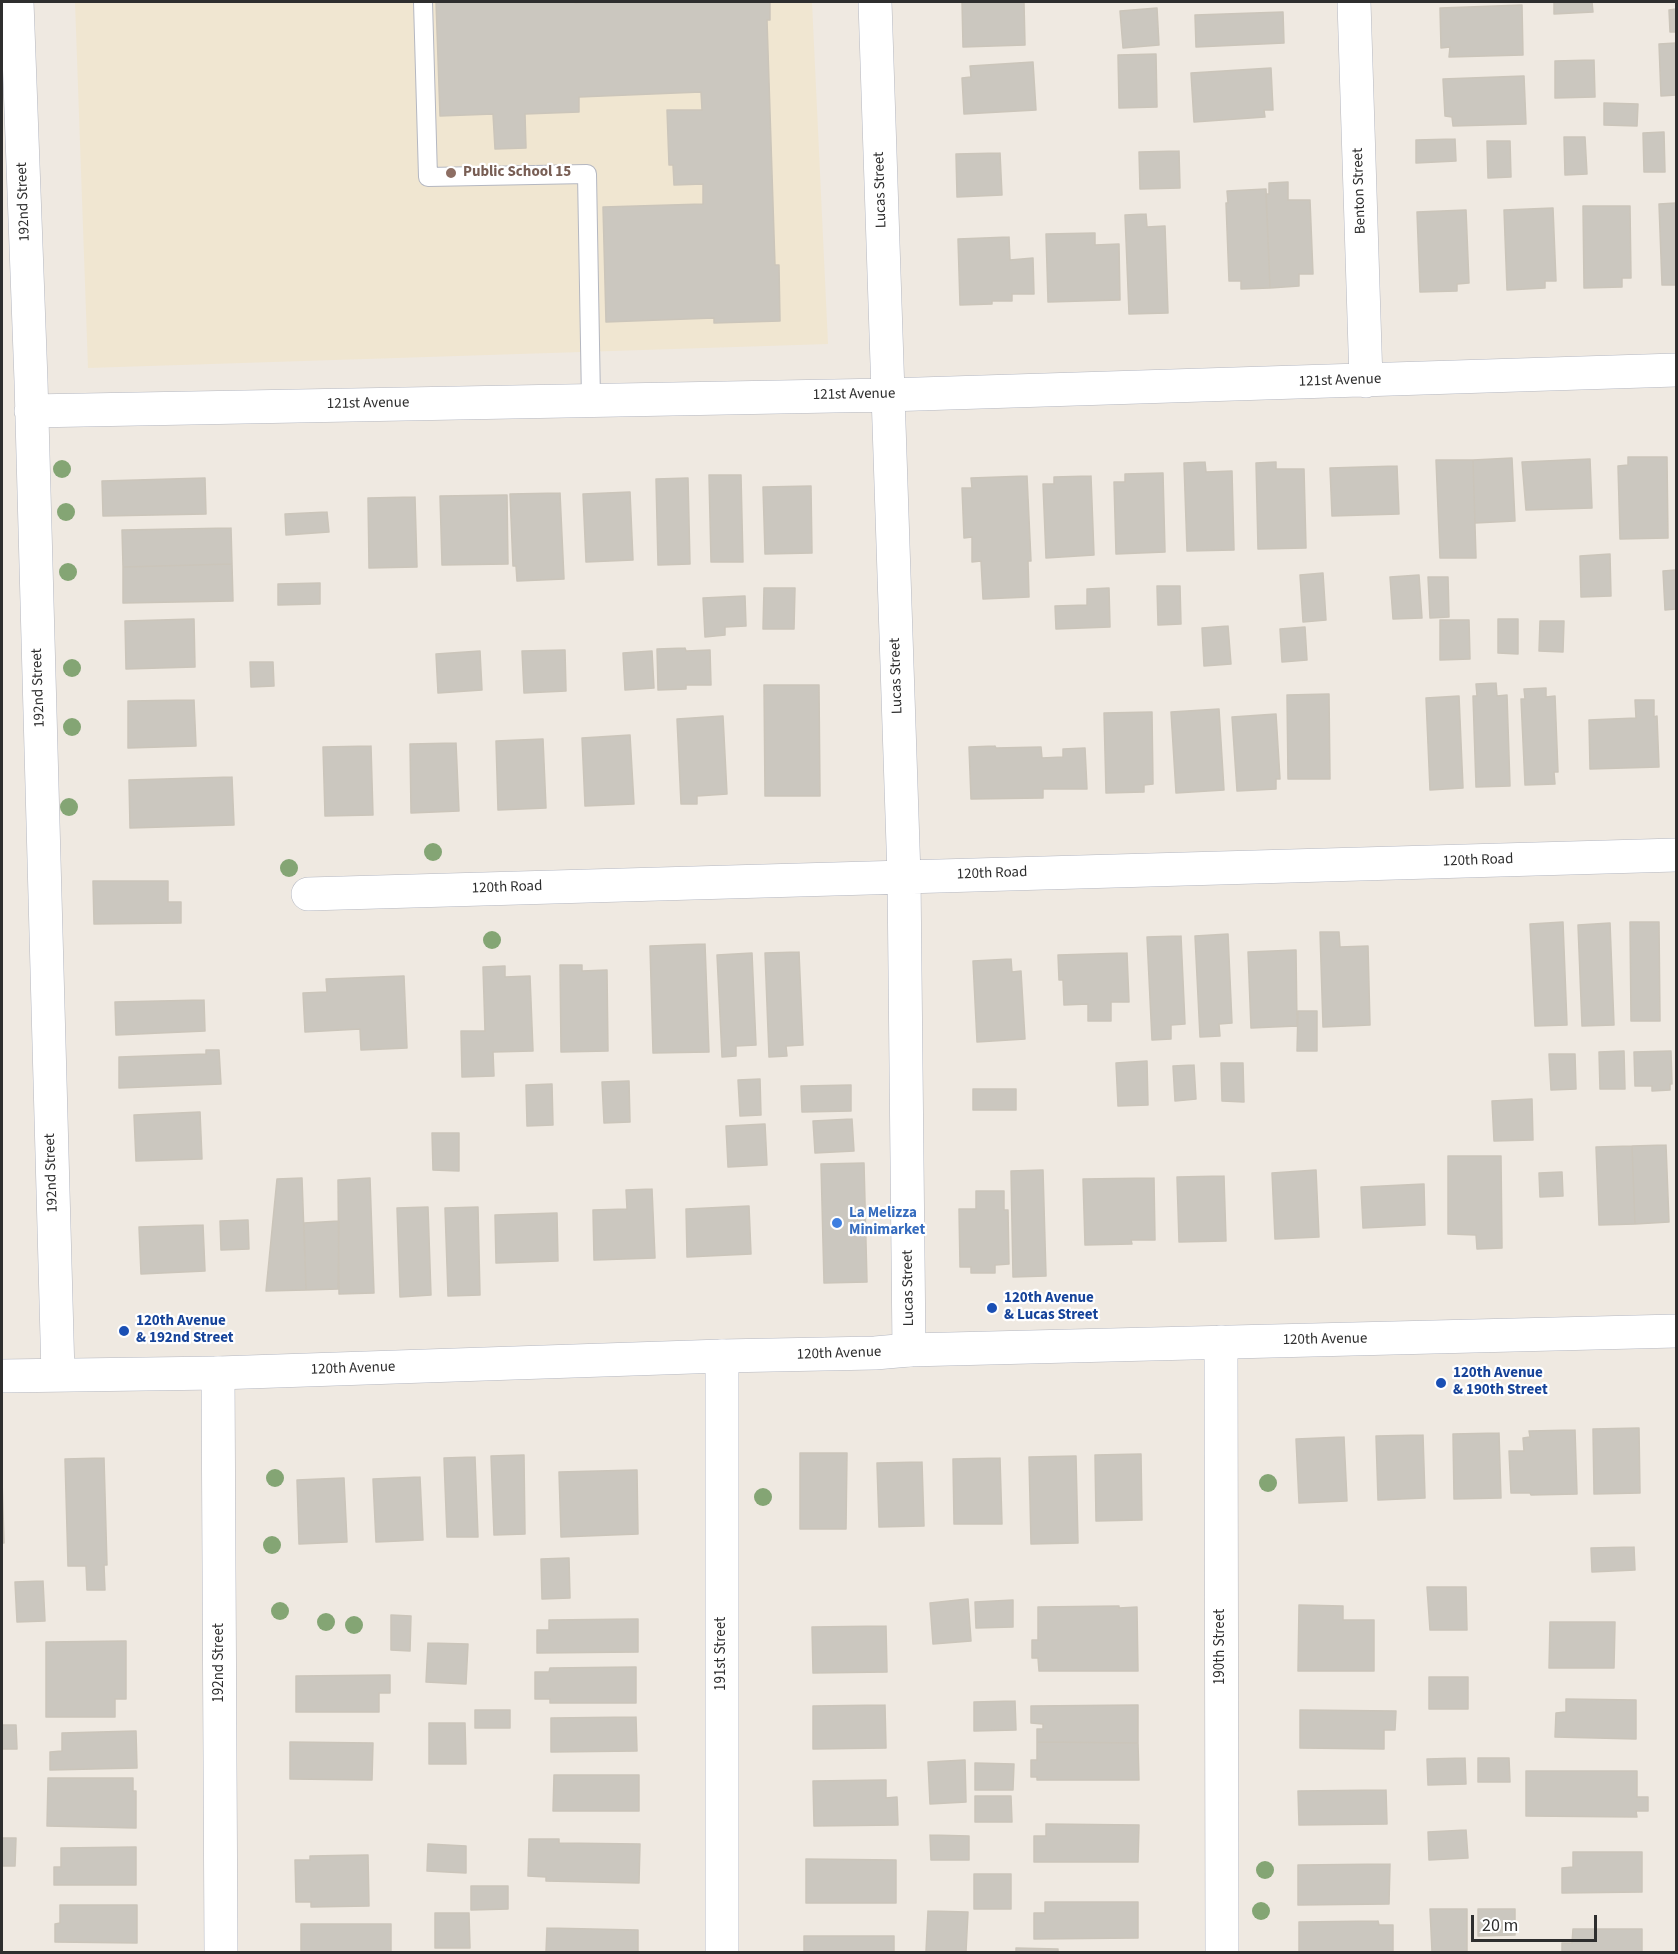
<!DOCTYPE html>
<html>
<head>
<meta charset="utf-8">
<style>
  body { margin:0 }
  #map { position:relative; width:1678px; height:1954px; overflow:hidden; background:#efe9e1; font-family:"Source Sans 3",sans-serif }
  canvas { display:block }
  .frame { position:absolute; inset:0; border:3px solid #2e2e2e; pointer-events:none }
  .scale { position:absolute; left:1471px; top:1915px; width:126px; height:27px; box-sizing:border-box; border:3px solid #2e2e2e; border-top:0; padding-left:8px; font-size:18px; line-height:21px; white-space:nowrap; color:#2e2e2e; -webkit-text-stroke:4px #fff; paint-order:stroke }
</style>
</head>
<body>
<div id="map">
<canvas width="1678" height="1954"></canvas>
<div class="frame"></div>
<div class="scale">20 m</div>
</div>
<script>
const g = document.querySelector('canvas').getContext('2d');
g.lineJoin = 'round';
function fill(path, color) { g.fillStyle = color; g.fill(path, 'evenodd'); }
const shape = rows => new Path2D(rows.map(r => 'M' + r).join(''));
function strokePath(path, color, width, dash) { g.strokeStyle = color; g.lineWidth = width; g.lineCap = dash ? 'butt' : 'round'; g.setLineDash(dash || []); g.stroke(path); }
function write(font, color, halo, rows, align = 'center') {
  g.font = font + ' "Source Sans 3",sans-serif'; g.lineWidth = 4.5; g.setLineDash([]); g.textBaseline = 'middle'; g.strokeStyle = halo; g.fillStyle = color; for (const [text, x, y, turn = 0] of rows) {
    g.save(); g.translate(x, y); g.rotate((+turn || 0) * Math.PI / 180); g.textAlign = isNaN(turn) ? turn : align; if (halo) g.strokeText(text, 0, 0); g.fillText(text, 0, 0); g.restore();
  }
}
fill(shape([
  [75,2,812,2,828,344,88,368]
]), '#f0e6d1');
const building = shape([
  [436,2,575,2,575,3,588,2,770,2,770,20,767,20,775,265,779,265,780,321,714,323,714,318,606,322,603,207,703,204,703,184,674,185,673,165,669,165,667,110,702,110,701,92,579,97,579,112,525,114,526,148,495,149,493,114,440,116,436,2],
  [962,2,1024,2,1025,45,963,47,962,2],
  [1554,2,1592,2,1593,12,1554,14,1554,2],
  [1522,5,1523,55,1449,57,1450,47,1441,48,1440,8,1522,5],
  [1157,8,1159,45,1123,48,1120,11,1157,8],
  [1676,9,1676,32,1670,32,1669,10,1676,9],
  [1283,12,1284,43,1196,47,1195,15,1283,12],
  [1676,43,1676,95,1661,96,1659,44,1676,43],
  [1156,54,1157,107,1119,108,1118,55,1156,54],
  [1594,60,1595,97,1555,98,1555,61,1594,60],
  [1033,62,1036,110,964,114,962,78,971,77,970,66,1033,62],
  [1271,68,1273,110,1264,110,1265,117,1194,122,1191,73,1271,68],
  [1524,76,1526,124,1453,126,1452,117,1445,116,1443,79,1524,76],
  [1604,103,1638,104,1637,126,1604,125,1604,103],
  [1664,132,1665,172,1644,172,1643,133,1664,132],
  [1564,137,1585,137,1587,174,1565,175,1564,137],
  [1455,139,1456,161,1416,163,1416,140,1455,139],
  [1487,141,1510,141,1511,177,1488,178,1487,141],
  [1179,151,1180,188,1140,189,1139,152,1179,151],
  [1000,153,1002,195,957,197,956,154,1000,153],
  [1288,182,1288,200,1310,200,1313,274,1299,274,1299,286,1270,288,1266,194,1269,194,1269,183,1288,182],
  [1266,189,1270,288,1241,289,1241,281,1229,281,1226,203,1228,203,1227,191,1266,189],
  [1676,203,1676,285,1662,285,1659,204,1676,203],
  [1583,206,1630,206,1631,278,1622,278,1622,287,1584,288,1583,206],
  [1553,208,1556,281,1545,281,1545,288,1507,290,1504,210,1553,208],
  [1466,210,1469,283,1457,284,1457,291,1420,292,1417,212,1466,210],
  [1146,214,1147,227,1165,226,1168,313,1129,314,1125,215,1146,214],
  [1095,233,1095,245,1119,244,1120,300,1048,302,1046,234,1095,233],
  [1009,237,1010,260,1033,258,1034,294,1012,294,1012,301,992,301,992,304,960,305,958,239,1009,237],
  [1628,457,1667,457,1668,538,1620,539,1618,466,1628,465,1628,457],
  [1512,458,1515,521,1475,523,1473,460,1512,458],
  [1590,459,1592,508,1526,510,1522,462,1590,459],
  [1436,460,1473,460,1476,558,1440,558,1436,460],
  [1205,462,1206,472,1232,471,1234,550,1187,551,1184,463,1205,462],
  [1276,462,1276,469,1304,469,1306,548,1258,549,1256,463,1276,462],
  [1397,466,1399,514,1332,516,1330,468,1397,466],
  [1163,473,1165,552,1116,554,1114,482,1125,482,1125,474,1163,473],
  [709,475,741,475,743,562,711,562,709,475],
  [1027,476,1031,561,1028,561,1029,597,983,599,981,561,972,562,972,537,964,538,962,488,972,488,971,478,1027,476],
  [1091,476,1094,555,1046,558,1043,484,1054,484,1054,477,1091,476],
  [205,478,206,514,103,516,102,481,205,478],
  [688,478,690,564,658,565,656,479,688,478],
  [811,486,812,553,765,554,763,487,811,486],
  [630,492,633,560,586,562,583,494,630,492],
  [560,493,564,579,517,581,516,566,513,566,510,494,560,493],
  [507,495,508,564,442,565,440,496,507,495],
  [415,497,417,567,369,568,368,498,415,497],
  [327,512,329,532,286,535,285,514,327,512],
  [231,528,232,564,123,567,122,530,231,528],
  [1610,554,1611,596,1581,597,1580,556,1610,554],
  [232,564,233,601,123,603,123,567,232,564],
  [1676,570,1676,609,1665,610,1663,571,1676,570],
  [1323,573,1326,620,1303,622,1300,575,1323,573],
  [1419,575,1422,618,1393,619,1390,577,1419,575],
  [1428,577,1448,577,1449,617,1430,618,1428,577],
  [320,583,320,604,278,605,278,584,320,583],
  [1157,586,1180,586,1181,624,1158,625,1157,586],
  [764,588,795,588,794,629,763,629,764,588],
  [1109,588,1110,627,1056,629,1055,606,1087,605,1087,589,1109,588],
  [745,596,746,626,725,627,725,635,705,637,703,598,745,596],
  [194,619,195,667,126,669,125,621,194,619],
  [1498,619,1518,619,1518,654,1498,653,1498,619],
  [1440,620,1469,620,1470,659,1440,660,1440,620],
  [1540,621,1564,621,1563,652,1539,651,1540,621],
  [1228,626,1231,664,1204,666,1202,628,1228,626],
  [1305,627,1307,660,1282,662,1280,629,1305,627],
  [685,648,686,651,710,650,711,685,686,685,686,689,658,690,657,649,685,648],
  [565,650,566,691,524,693,522,651,565,650],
  [480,651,482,690,438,693,436,654,480,651],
  [652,651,654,688,625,690,623,653,652,651],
  [250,662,273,662,274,686,251,687,250,662],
  [1496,683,1497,696,1507,695,1510,786,1476,787,1473,696,1477,696,1476,684,1496,683],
  [764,685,819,685,820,796,765,796,764,685],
  [1546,688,1546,697,1555,696,1558,772,1554,772,1555,784,1525,785,1521,699,1525,699,1524,689,1546,688],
  [1329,694,1330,779,1288,779,1287,695,1329,694],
  [1459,696,1463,788,1430,790,1426,698,1459,696],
  [194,700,196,746,128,748,128,701,194,700],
  [1635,700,1654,700,1654,717,1657,716,1659,767,1590,769,1589,720,1636,718,1635,700],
  [1219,709,1224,790,1176,793,1171,712,1219,709],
  [1152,712,1153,784,1144,785,1144,792,1106,793,1104,713,1152,712],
  [1276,714,1280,779,1276,779,1276,789,1237,791,1232,717,1276,714],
  [723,716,727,794,697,796,697,804,681,804,677,719,723,716],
  [630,735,634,804,585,806,582,738,630,735],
  [543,739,546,808,498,810,496,741,543,739],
  [456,743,459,811,411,813,410,744,456,743],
  [371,746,373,815,325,816,323,747,371,746],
  [995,746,996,748,1041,747,1042,758,1063,757,1063,749,1085,748,1087,789,1043,789,1043,798,971,799,969,747,995,746],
  [232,777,234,825,130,828,129,780,232,777],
  [93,881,168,881,168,902,181,902,181,923,94,924,93,881],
  [1563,922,1567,1025,1535,1026,1530,924,1563,922],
  [1630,922,1659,922,1660,1021,1631,1021,1630,922],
  [1610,923,1614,1025,1582,1026,1578,925,1610,923],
  [1320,932,1339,932,1340,947,1368,946,1370,1025,1323,1027,1320,932],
  [1228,934,1232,1023,1219,1024,1220,1036,1200,1037,1195,936,1228,934],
  [1181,936,1185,1024,1171,1025,1171,1039,1152,1040,1147,937,1181,936],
  [705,944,709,1052,653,1053,650,946,705,944],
  [1296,950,1297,1026,1251,1028,1248,952,1296,950],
  [799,952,803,1045,786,1046,787,1056,769,1057,765,953,799,952],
  [752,953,756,1045,736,1046,736,1056,722,1057,717,955,752,953],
  [1127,953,1129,1002,1111,1002,1111,1021,1088,1021,1088,1004,1064,1005,1063,980,1059,980,1058,955,1127,953],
  [1011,959,1012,972,1021,971,1025,1039,977,1042,973,961,1011,959],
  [560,965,582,965,582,971,607,970,608,1051,561,1052,560,965],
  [505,966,505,977,530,976,533,1051,493,1052,494,1076,462,1077,461,1031,485,1031,483,967,505,966],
  [404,976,407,1048,361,1050,360,1029,305,1032,303,993,327,992,326,979,404,976],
  [204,1000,205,1031,116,1035,115,1002,204,1000],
  [1298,1011,1317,1011,1317,1051,1297,1051,1298,1011],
  [206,1050,219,1050,221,1084,119,1088,119,1057,206,1054,206,1050],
  [1624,1051,1625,1089,1600,1089,1599,1052,1624,1051],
  [1671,1051,1672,1084,1670,1084,1670,1090,1652,1091,1652,1086,1635,1086,1634,1052,1671,1051],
  [1549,1054,1575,1054,1576,1089,1551,1090,1549,1054],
  [1147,1061,1148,1105,1118,1106,1116,1063,1147,1061],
  [1221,1063,1243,1063,1244,1102,1222,1101,1221,1063],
  [1194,1065,1196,1099,1175,1101,1173,1066,1194,1065],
  [760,1079,761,1115,740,1116,738,1080,760,1079],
  [629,1081,630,1122,604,1123,602,1082,629,1081],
  [552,1084,553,1125,527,1126,526,1085,552,1084],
  [851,1085,851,1111,802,1112,801,1086,851,1085],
  [973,1089,1016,1089,1016,1110,973,1110,973,1089],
  [1532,1099,1533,1140,1494,1141,1492,1101,1532,1099],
  [200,1112,202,1159,136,1161,134,1115,200,1112],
  [852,1119,854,1151,815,1153,813,1121,852,1119],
  [765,1124,767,1165,728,1167,726,1126,765,1124],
  [432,1133,459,1133,459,1171,433,1170,432,1133],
  [1666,1145,1669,1222,1635,1224,1632,1146,1666,1145],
  [1632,1146,1635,1224,1599,1225,1596,1147,1632,1146],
  [1448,1156,1501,1156,1502,1248,1477,1249,1476,1235,1448,1234,1448,1156],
  [864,1163,867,1282,824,1283,821,1164,864,1163],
  [1043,1170,1046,1276,1013,1277,1011,1171,1043,1170],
  [1316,1170,1319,1237,1275,1239,1272,1173,1316,1170],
  [1562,1172,1563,1196,1540,1197,1539,1173,1562,1172],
  [1224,1176,1226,1241,1179,1242,1177,1177,1224,1176],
  [302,1178,306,1290,266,1291,277,1179,302,1178],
  [370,1178,374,1293,339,1294,338,1180,370,1178],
  [1154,1178,1155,1240,1131,1240,1132,1244,1085,1245,1083,1179,1154,1178],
  [1424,1184,1425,1225,1363,1228,1361,1187,1424,1184],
  [652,1189,655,1258,594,1260,593,1210,627,1209,626,1190,652,1189],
  [976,1191,1004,1191,1004,1210,1008,1210,1009,1264,995,1265,995,1273,971,1273,971,1267,960,1267,959,1209,976,1209,976,1191],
  [749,1206,751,1254,687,1257,686,1209,749,1206],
  [428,1207,431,1295,400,1297,397,1208,428,1207],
  [478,1207,480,1295,448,1296,445,1208,478,1207],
  [557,1213,558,1261,496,1263,495,1215,557,1213],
  [248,1220,249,1249,221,1250,220,1221,248,1220],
  [339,1221,338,1289,306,1290,304,1223,339,1221],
  [203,1225,205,1271,141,1274,139,1227,203,1225],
  [1639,1428,1640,1493,1594,1494,1593,1429,1639,1428],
  [1575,1430,1577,1494,1531,1495,1530,1493,1511,1493,1509,1451,1524,1451,1523,1438,1530,1437,1529,1431,1575,1430],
  [1499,1433,1501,1498,1454,1499,1453,1434,1499,1433],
  [1423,1435,1425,1498,1378,1500,1376,1436,1423,1435],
  [1344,1437,1347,1501,1299,1503,1296,1439,1344,1437],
  [800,1453,847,1453,846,1529,800,1529,800,1453],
  [1141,1454,1142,1520,1096,1521,1095,1455,1141,1454],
  [524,1455,525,1534,494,1535,491,1456,524,1455],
  [1076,1456,1078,1543,1031,1544,1029,1457,1076,1456],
  [475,1457,478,1537,447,1537,444,1458,475,1457],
  [104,1458,107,1565,104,1565,105,1590,87,1590,86,1566,68,1566,65,1459,104,1458],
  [1000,1458,1002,1524,954,1524,953,1459,1000,1458],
  [922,1462,924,1526,879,1527,877,1463,922,1462],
  [637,1470,638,1534,561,1537,559,1472,637,1470],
  [420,1477,423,1540,376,1542,373,1479,420,1477],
  [344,1478,347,1542,299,1544,297,1480,344,1478],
  [2,1479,4,1543,2,1543,2,1479],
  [1634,1547,1635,1570,1592,1572,1591,1548,1634,1547],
  [569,1558,570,1598,542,1599,541,1559,569,1558],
  [43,1581,45,1621,17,1622,15,1582,43,1581],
  [1427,1587,1466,1587,1467,1630,1430,1630,1427,1587],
  [968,1599,971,1641,933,1644,930,1603,968,1599],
  [1013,1600,1013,1627,976,1628,975,1602,1013,1600],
  [1299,1605,1343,1606,1343,1620,1374,1620,1374,1671,1298,1671,1299,1605],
  [1119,1606,1119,1608,1137,1607,1138,1671,1039,1671,1038,1658,1032,1658,1032,1640,1038,1640,1038,1607,1119,1606],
  [391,1615,411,1616,410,1651,391,1650,391,1615],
  [638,1619,638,1652,537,1653,537,1630,549,1630,549,1620,638,1619],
  [1550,1622,1615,1622,1614,1668,1549,1668,1550,1622],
  [886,1626,887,1672,813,1673,812,1627,886,1626],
  [126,1641,126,1699,115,1699,115,1717,46,1717,46,1642,126,1641],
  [428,1643,468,1644,466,1684,426,1682,428,1643],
  [636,1667,636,1703,550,1703,550,1699,535,1699,535,1672,549,1672,550,1668,636,1667],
  [390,1675,390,1693,379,1693,379,1712,296,1712,296,1676,390,1675],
  [1429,1677,1468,1677,1468,1709,1429,1709,1429,1677],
  [1566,1699,1636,1700,1636,1739,1555,1737,1556,1713,1566,1712,1566,1699],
  [1015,1701,1016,1730,974,1731,974,1702,1015,1701],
  [885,1705,886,1748,813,1749,813,1706,885,1705],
  [1138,1705,1138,1743,1037,1742,1037,1729,1043,1729,1043,1724,1031,1723,1031,1706,1138,1705],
  [475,1710,510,1710,510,1728,475,1728,475,1710],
  [1300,1710,1396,1711,1395,1730,1384,1730,1384,1749,1300,1748,1300,1710],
  [636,1717,637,1751,551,1752,551,1718,636,1717],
  [429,1723,465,1723,466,1764,429,1764,429,1723],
  [2,1725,16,1725,17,1749,2,1749,2,1725],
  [136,1731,137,1768,50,1770,50,1752,62,1751,62,1733,136,1731],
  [290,1742,373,1743,372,1780,290,1779,290,1742],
  [1037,1742,1138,1743,1139,1780,1037,1780,1037,1777,1031,1777,1031,1760,1037,1760,1037,1742],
  [1465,1758,1466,1784,1428,1785,1427,1759,1465,1758],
  [1478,1758,1509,1758,1510,1782,1478,1782,1478,1758],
  [965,1760,966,1802,930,1804,928,1762,965,1760],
  [975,1763,1014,1764,1013,1790,975,1790,975,1763],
  [1526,1771,1637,1771,1637,1797,1648,1797,1648,1811,1636,1811,1637,1817,1526,1816,1526,1771],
  [554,1775,639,1775,639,1811,553,1811,554,1775],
  [48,1778,133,1778,133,1791,136,1791,136,1828,47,1826,48,1778],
  [886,1780,886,1798,897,1797,898,1825,814,1826,813,1781,886,1780],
  [1386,1790,1387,1824,1299,1825,1298,1791,1386,1790],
  [975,1796,1011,1796,1012,1822,975,1822,975,1796],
  [1046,1824,1139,1825,1138,1862,1034,1862,1034,1836,1046,1836,1046,1824],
  [1466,1830,1468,1858,1429,1860,1428,1832,1466,1830],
  [930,1835,969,1836,969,1860,931,1860,930,1835],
  [2,1838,16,1838,15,1866,2,1866,2,1838],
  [529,1839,559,1839,559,1843,640,1844,639,1883,546,1881,546,1877,528,1876,529,1839],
  [428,1844,466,1846,466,1873,427,1871,428,1844],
  [136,1847,136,1885,54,1885,54,1867,61,1867,61,1848,136,1847],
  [1573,1852,1642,1852,1642,1892,1562,1893,1562,1868,1573,1867,1573,1852],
  [368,1855,369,1906,311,1907,311,1902,296,1902,295,1860,310,1860,310,1856,368,1855],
  [806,1859,896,1860,896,1903,806,1903,806,1859],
  [1390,1864,1389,1904,1298,1905,1298,1865,1390,1864],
  [974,1874,1011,1874,1011,1909,974,1909,974,1874],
  [471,1886,508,1886,508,1909,471,1910,471,1886],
  [1045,1902,1138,1902,1138,1938,1034,1939,1034,1913,1045,1913,1045,1902],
  [60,1905,137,1905,137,1943,55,1942,55,1924,60,1923,60,1905],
  [1430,1909,1467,1909,1467,1952,1432,1952,1430,1909],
  [1478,1909,1515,1909,1515,1935,1478,1936,1478,1909],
  [928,1911,968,1912,966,1952,926,1951,928,1911],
  [435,1913,469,1913,470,1948,435,1948,435,1913],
  [1378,1921,1379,1925,1393,1925,1393,1952,1299,1952,1299,1922,1378,1921],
  [301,1924,391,1924,391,1952,301,1952,301,1924],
  [547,1928,638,1930,638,1952,546,1952,547,1928],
  [1573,1929,1642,1929,1642,1952,1562,1952,1562,1943,1572,1943,1573,1929],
  [804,1936,894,1936,894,1952,804,1952,804,1936],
  [1016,1948,1058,1949,1058,1952,1016,1952,1016,1948]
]);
fill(building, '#cbc7bf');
strokePath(building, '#cbc5ba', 1.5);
const lane = shape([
  [423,2,428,177,587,174,591,400]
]);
const street = shape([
  [17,2,31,381,58,1374],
  [875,2,904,876,909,1350],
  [1354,2,1366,381],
  [31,411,887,395,1676,370],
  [308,894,1676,855],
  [1221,1342,1222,1952],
  [722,1356,722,1952],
  [218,1373,221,1952]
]);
const secondary = shape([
  [2,1376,218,1373,722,1356,875,1353,909,1350,1676,1331]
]);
strokePath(lane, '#b4b7c1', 20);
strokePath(street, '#b4b7c1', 34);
strokePath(secondary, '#b4b7c1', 34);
strokePath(lane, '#fff', 18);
strokePath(street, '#fff', 33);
strokePath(secondary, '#fff', 33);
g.fillStyle = '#84a574';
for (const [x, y] of [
  [62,469],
  [66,512],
  [68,572],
  [72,668],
  [72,727],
  [69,807],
  [433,852],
  [289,868],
  [492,940],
  [275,1478],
  [1268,1483],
  [763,1497],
  [272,1545],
  [280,1611],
  [326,1622],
  [354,1625],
  [1265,1870],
  [1261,1911]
]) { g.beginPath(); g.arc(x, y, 9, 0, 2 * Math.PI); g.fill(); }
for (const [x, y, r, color] of [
  [451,173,6,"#8d6e63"],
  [837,1223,6,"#3f7fe0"],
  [992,1308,6,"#1a4fb4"],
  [124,1331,6,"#1a4fb4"],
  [1441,1383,6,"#1a4fb4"]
]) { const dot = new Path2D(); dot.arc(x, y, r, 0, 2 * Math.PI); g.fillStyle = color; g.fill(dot); strokePath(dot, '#fff', 2); }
write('bold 15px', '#785e54', '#fff', [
  ["Public School 15",463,173]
], 'left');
write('15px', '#2e2e2e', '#fff', [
  ["Lucas Street",881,190,-92],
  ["Benton Street",1360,191,-92],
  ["192nd Street",24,202,-92],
  ["121st Avenue",1340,381,-2],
  ["121st Avenue",854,395,-1],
  ["121st Avenue",368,404,-1],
  ["Lucas Street",897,676,-92],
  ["192nd Street",39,688,-92],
  ["120th Road",1478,861,-2],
  ["120th Road",992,874,-2],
  ["120th Road",507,888,-2],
  ["192nd Street",52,1173,-92],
  ["Lucas Street",909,1288,-91],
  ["120th Avenue",1325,1340,-1],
  ["120th Avenue",839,1354,-2],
  ["120th Avenue",353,1369,-2],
  ["190th Street",1221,1647,-90],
  ["191st Street",722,1654,-90],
  ["192nd Street",220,1663,-90]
]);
write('bold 15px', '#366cbe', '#fff', [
  ["La Melizza",849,1214],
  ["Minimarket",849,1231]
], 'left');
write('bold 15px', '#164399', '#fff', [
  ["120th Avenue",1004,1299],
  ["& Lucas Street",1004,1316],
  ["120th Avenue",136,1322],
  ["& 192nd Street",136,1339],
  ["120th Avenue",1453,1374],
  ["& 190th Street",1453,1391]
], 'left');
</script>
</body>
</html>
